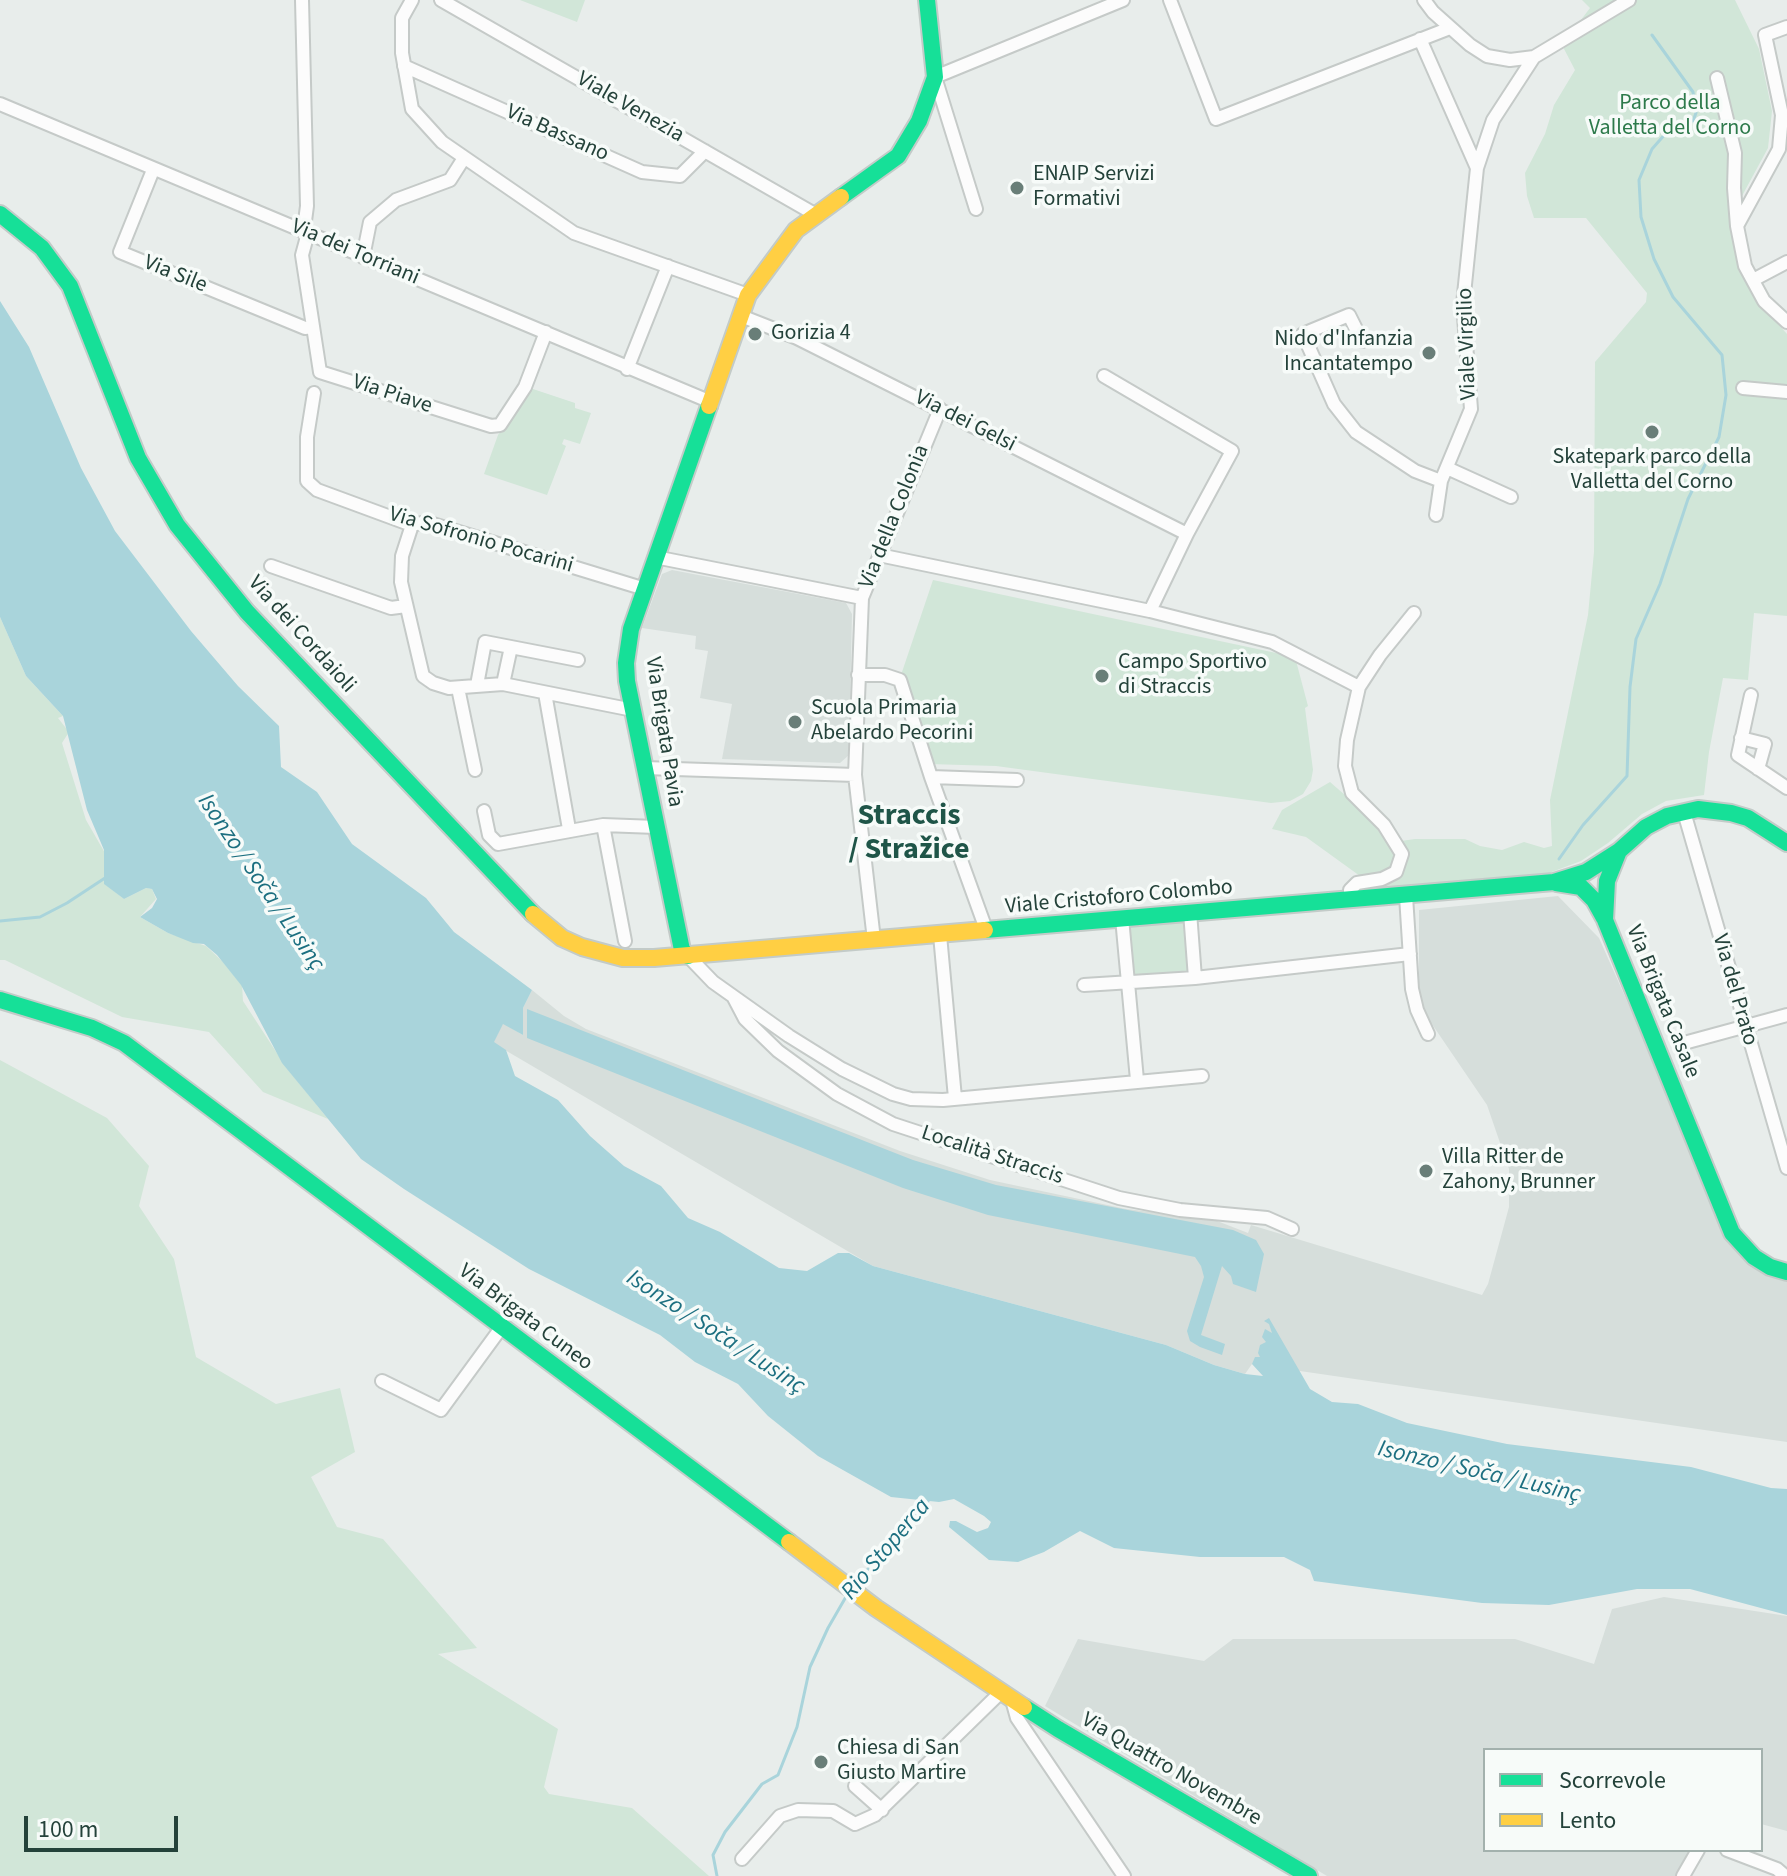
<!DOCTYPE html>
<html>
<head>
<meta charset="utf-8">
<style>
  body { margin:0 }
  #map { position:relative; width:1787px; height:1876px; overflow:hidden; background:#e8edeb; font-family:"Source Sans 3",sans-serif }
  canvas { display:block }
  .legend { position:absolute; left:1483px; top:1748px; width:280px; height:104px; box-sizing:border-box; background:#f7fbf9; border:2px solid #a3b1ad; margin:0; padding:10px 14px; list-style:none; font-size:24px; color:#24423a }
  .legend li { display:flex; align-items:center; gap:16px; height:40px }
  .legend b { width:40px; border:2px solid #a3b1ad }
  .scale { position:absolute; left:24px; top:1816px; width:154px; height:36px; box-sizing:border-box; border:4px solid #24423a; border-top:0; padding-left:10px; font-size:24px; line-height:28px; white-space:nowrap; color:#24423a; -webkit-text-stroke:6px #f7fbf9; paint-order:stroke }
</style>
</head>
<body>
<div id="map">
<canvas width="1787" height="1876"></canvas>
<ul class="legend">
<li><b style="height:10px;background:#16e098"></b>Scorrevole</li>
<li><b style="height:10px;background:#ffcf43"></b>Lento</li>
</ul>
<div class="scale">100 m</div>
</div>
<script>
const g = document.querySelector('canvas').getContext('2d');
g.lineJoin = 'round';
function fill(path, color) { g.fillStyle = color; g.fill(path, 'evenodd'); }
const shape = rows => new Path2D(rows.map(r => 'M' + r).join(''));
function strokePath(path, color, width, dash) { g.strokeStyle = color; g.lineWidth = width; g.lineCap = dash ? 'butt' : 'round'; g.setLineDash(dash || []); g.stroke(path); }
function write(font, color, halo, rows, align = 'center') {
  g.font = font + ' "Source Sans 3",sans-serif'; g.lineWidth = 7; g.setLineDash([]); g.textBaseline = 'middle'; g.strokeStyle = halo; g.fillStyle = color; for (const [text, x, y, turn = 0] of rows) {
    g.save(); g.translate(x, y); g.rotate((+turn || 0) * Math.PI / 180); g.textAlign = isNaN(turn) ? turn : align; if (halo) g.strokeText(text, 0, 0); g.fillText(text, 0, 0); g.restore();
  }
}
fill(shape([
  [672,570,846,603,852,614,849,755,840,763,722,759,732,704,700,698,708,651,695,649,696,636,642,628,662,574],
  [1558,896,1599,938,1731,1235,1787,1273,1787,1442,1252,1364,1245,1374,1214,1365,1166,1345,873,1266,493,1043,503,1023,523,1035,523,1008,532,990,564,1016,586,1029,900,1151,990,1180,1126,1209,1212,1219,1248,1233,1251,1225,1482,1295,1488,1284,1509,1207,1509,1169,1487,1105,1419,1005,1419,910],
  [1664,1597,1787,1616,1787,1831,1761,1824,1761,1750,1485,1750,1485,1850,1694,1850,1679,1876,1327,1876,1045,1706,1078,1639,1204,1661,1233,1639,1515,1639,1594,1664,1612,1609]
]), '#d6dedb');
fill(shape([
  [520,0,585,0,577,22],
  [1582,0,1735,0,1759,49,1772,111,1768,148,1730,218,1753,296,1787,334,1787,616,1754,613,1748,680,1723,678,1709,752,1704,795,1666,801,1642,814,1608,843,1581,861,1541,876,1378,889,1306,837,1272,829,1282,810,1330,782,1361,809,1377,829,1394,842,1415,839,1465,839,1480,846,1502,850,1524,842,1544,848,1552,846,1550,800,1588,615,1594,552,1595,362,1646,302,1647,293,1586,218,1534,218,1527,196,1525,173,1545,134,1554,105,1575,70,1562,45,1590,8],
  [530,388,575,403,575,408,591,413,580,444,564,439,562,444,566,446,547,495,484,474,498,435],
  [933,580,1295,657,1308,706,1305,708,1313,770,1311,781,1303,794,1290,801,1271,803,996,766,929,764,902,672],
  [0,617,26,676,63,716,58,718,69,732,62,743,86,820,105,853,105,884,124,899,146,888,152,889,156,899,140,917,168,933,206,946,222,961,242,985,243,1001,286,1067,328,1119,263,1092,209,1032,122,1017,5,960,0,960],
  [1190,912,1195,978,1127,982,1122,918],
  [0,1060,107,1118,149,1166,139,1206,174,1259,196,1357,276,1404,340,1388,355,1452,311,1477,337,1527,383,1539,477,1648,438,1654,558,1729,544,1787,549,1794,632,1808,709,1876,0,1876]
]), '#d1e6d8');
fill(shape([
  [0,301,29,347,81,468,115,531,191,631,238,686,279,726,281,767,317,792,352,844,426,898,454,932,532,990,523,1008,523,1035,503,1024,494,1042,506,1050,515,1076,558,1100,590,1136,624,1166,661,1186,688,1218,720,1232,779,1268,807,1271,838,1253,849,1253,873,1266,1166,1345,1214,1365,1245,1374,1263,1376,1252,1364,1255,1357,1260,1357,1258,1353,1260,1345,1266,1342,1262,1337,1265,1329,1272,1333,1269,1324,1264,1321,1269,1318,1310,1389,1332,1402,1358,1404,1407,1423,1507,1444,1691,1467,1771,1488,1787,1489,1787,1615,1690,1589,1637,1589,1549,1605,1482,1603,1314,1581,1310,1570,1284,1557,1200,1557,1114,1548,1080,1531,1044,1552,1018,1562,989,1560,949,1527,950,1521,956,1521,977,1532,988,1528,991,1522,984,1516,954,1499,939,1502,891,1497,818,1456,768,1416,738,1384,695,1362,660,1335,529,1269,404,1189,361,1159,282,1063,241,985,217,955,204,944,193,943,168,933,140,917,152,908,157,899,152,889,146,888,124,899,104,884,104,850,87,810,63,716,26,676,0,617],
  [527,1009,913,1160,996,1185,1233,1230,1256,1240,1264,1254,1256,1292,1233,1284,1231,1276,1222,1266,1201,1335,1225,1344,1222,1355,1200,1347,1190,1341,1187,1331,1204,1277,1201,1266,1195,1257,988,1215,903,1188,527,1038]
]), '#a9d4db');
strokePath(shape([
  [1559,859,1583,825,1627,776,1630,687,1636,639,1660,584,1688,499,1719,437,1726,395,1722,355,1673,297,1654,259,1641,217,1639,180,1652,149,1674,124,1693,121,1696,113,1693,92,1652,35],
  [0,921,40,917,67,903,108,876],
  [854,1585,928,1501],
  [717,1876,713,1855,725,1832,762,1784,778,1775,797,1727,810,1667,828,1628,847,1595]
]), '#a9d4db', 3);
const street = shape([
  [412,0,402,18,402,53,412,109,442,142,574,233,748,295],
  [441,0,818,216],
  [1170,0,1216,119,1450,28],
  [1424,0,1433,12,1470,45,1487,56,1510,60,1534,57,1629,0],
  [1787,27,1765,35,1782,115,1779,149,1737,226,1745,266,1764,301,1787,322],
  [1420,39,1477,168],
  [404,66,642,172,680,176,705,151],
  [1717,78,1735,153,1734,188,1737,226],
  [0,104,711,402],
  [153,170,120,252,305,328,313,327],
  [976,209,935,77,1123,0],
  [299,229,305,221,307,206,302,0],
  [308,233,302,255,320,372,491,426,500,425,525,387,546,332],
  [363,257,370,222,396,200,450,180,464,158],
  [1753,280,1787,262],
  [741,316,797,338,1187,534],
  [1362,341,1349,315,1303,334,1334,404,1356,432,1415,471,1441,481],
  [627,369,668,266],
  [1104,376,1232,451,1187,534,1150,611],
  [1743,388,1787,392],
  [314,393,307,437,307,481,317,490,412,525,426,522,645,589],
  [1447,468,1511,497],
  [1436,515,1441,481,1471,409,1463,304,1477,168,1493,120,1534,57],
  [412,525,402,556,401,582,423,676,433,683,449,688,503,684,633,710],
  [879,555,1150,611,1272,642,1359,687],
  [655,557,862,598],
  [271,566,391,608,406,606],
  [858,675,885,675,900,680,931,777,987,932],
  [503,684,511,647],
  [477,685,485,642,578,660],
  [458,688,475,770],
  [545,693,569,829],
  [1751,695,1738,755,1787,788],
  [1741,738,1765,744,1758,769],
  [645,768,855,775],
  [931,777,1017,780],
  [484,811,489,835,498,844,603,825,656,827],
  [1684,812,1787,1168],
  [603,825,625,941],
  [1406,896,1412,989,1417,1010,1428,1034],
  [1350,901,1350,890,1357,883,1382,879,1396,872,1402,854,1384,825,1352,793,1345,766,1347,740,1359,687,1380,655,1414,613],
  [1190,912,1195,978],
  [1122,918,1137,1080],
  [940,935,955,1098],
  [874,940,855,775,862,598,940,409],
  [688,956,713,982,789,1036,842,1069,893,1094,911,1099,943,1100,1202,1076],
  [1084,985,1195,978,1410,954],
  [734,998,745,1019,778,1051,837,1094,893,1124,1119,1198,1180,1210,1267,1218,1292,1229],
  [1684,1043,1787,1015],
  [382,1381,441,1410,501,1328],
  [1012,1700,1017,1718,1124,1876],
  [855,1786,882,1810],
  [1727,1850,1777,1869,1785,1876],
  [742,1859,780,1816,798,1810,833,1811,855,1824,875,1815,1000,1693],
  [1683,1876,1698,1850]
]);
const fast = shape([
  [841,197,898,156,919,121,935,77,927,0],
  [0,214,42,248,70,286,138,458,177,525,247,612,533,914],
  [1787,843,1748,818,1731,813,1698,809,1667,816,1646,827,1619,851,1607,881,1605,920,1732,1233,1754,1257,1770,1267,1787,1272],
  [1556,883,1581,887,1594,900,1604,918],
  [985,930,1554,882,1586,872,1619,851],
  [688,956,682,950,627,681,626,663,631,629,709,406],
  [0,1000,92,1028,124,1043,789,1542],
  [1024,1707,1058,1729,1309,1876]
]);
const slow = shape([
  [709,406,748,295,796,230,841,197],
  [533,914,562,938,582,947,623,958,654,958,985,930],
  [789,1542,876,1608,1024,1707]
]);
strokePath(street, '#c5cac8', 16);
strokePath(fast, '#c3cbc8', 20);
strokePath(slow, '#c3cbc8', 20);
strokePath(street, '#fcfcfc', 12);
strokePath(fast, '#16e098', 16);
strokePath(slow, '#ffcf43', 16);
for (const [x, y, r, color] of [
  [1017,188,8,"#697e78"],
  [755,334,8,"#697e78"],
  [1429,353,8,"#697e78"],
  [1652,432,8,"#697e78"],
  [1102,676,8,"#697e78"],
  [795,722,8,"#697e78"],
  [1426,1171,8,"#697e78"],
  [821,1762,8,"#697e78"]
]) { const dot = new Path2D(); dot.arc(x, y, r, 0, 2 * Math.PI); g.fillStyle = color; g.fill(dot); strokePath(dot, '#f7fbf9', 3); }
write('22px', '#2d7a4b', '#f7fbf9', [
  ["Parco della",1670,104],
  ["Valletta del Corno",1670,129]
]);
write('22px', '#24423a', '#f7fbf9', [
  ["Viale Venezia",630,108,30],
  ["Via Bassano",557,134,24],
  ["Via dei Torriani",355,253,23],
  ["Via Sile",175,275,22],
  ["Viale Virgilio",1468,344,-92],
  ["Via Piave",392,395,18],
  ["Via dei Gelsi",965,422,27],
  ["Via della Colonia",895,517,-68],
  ["Via Sofronio Pocarini",481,541,16],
  ["Via dei Cordaioli",301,635,48],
  ["Via Brigata Pavia",663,732,81],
  ["Viale Cristoforo Colombo",1119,898,-5],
  ["Via del Prato",1734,990,74],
  ["Via Brigata Casale",1662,1002,68],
  ["Località Straccis",992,1156,18],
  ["Via Brigata Cuneo",525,1318,37],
  ["Via Quattro Novembre",1171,1770,30]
]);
write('22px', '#24423a', '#f7fbf9', [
  ["ENAIP Servizi",1033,175],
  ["Formativi",1033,200],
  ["Gorizia 4",771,334],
  ["Nido d'Infanzia",1413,340,"right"],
  ["Incantatempo",1413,365,"right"],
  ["Skatepark parco della",1652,458,"center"],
  ["Valletta del Corno",1652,483,"center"],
  ["Campo Sportivo",1118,663],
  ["di Straccis",1118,688],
  ["Scuola Primaria",811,709],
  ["Abelardo Pecorini",811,734],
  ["Villa Ritter de",1442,1158],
  ["Zahony, Brunner",1442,1183],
  ["Chiesa di San",837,1749],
  ["Giusto Martire",837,1774]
], 'left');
write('italic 24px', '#1c6f80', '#f7fbf9', [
  ["Isonzo / Soča / Lusinç",260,883,56],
  ["Isonzo / Soča / Lusinç",715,1333,33],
  ["Isonzo / Soča / Lusinç",1479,1473,13],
  ["Rio Stoperca",887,1550,-50]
]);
write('bold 30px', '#1f5548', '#f7fbf9', [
  ["Straccis",909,817],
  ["/ Stražice",909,851]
]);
</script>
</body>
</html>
